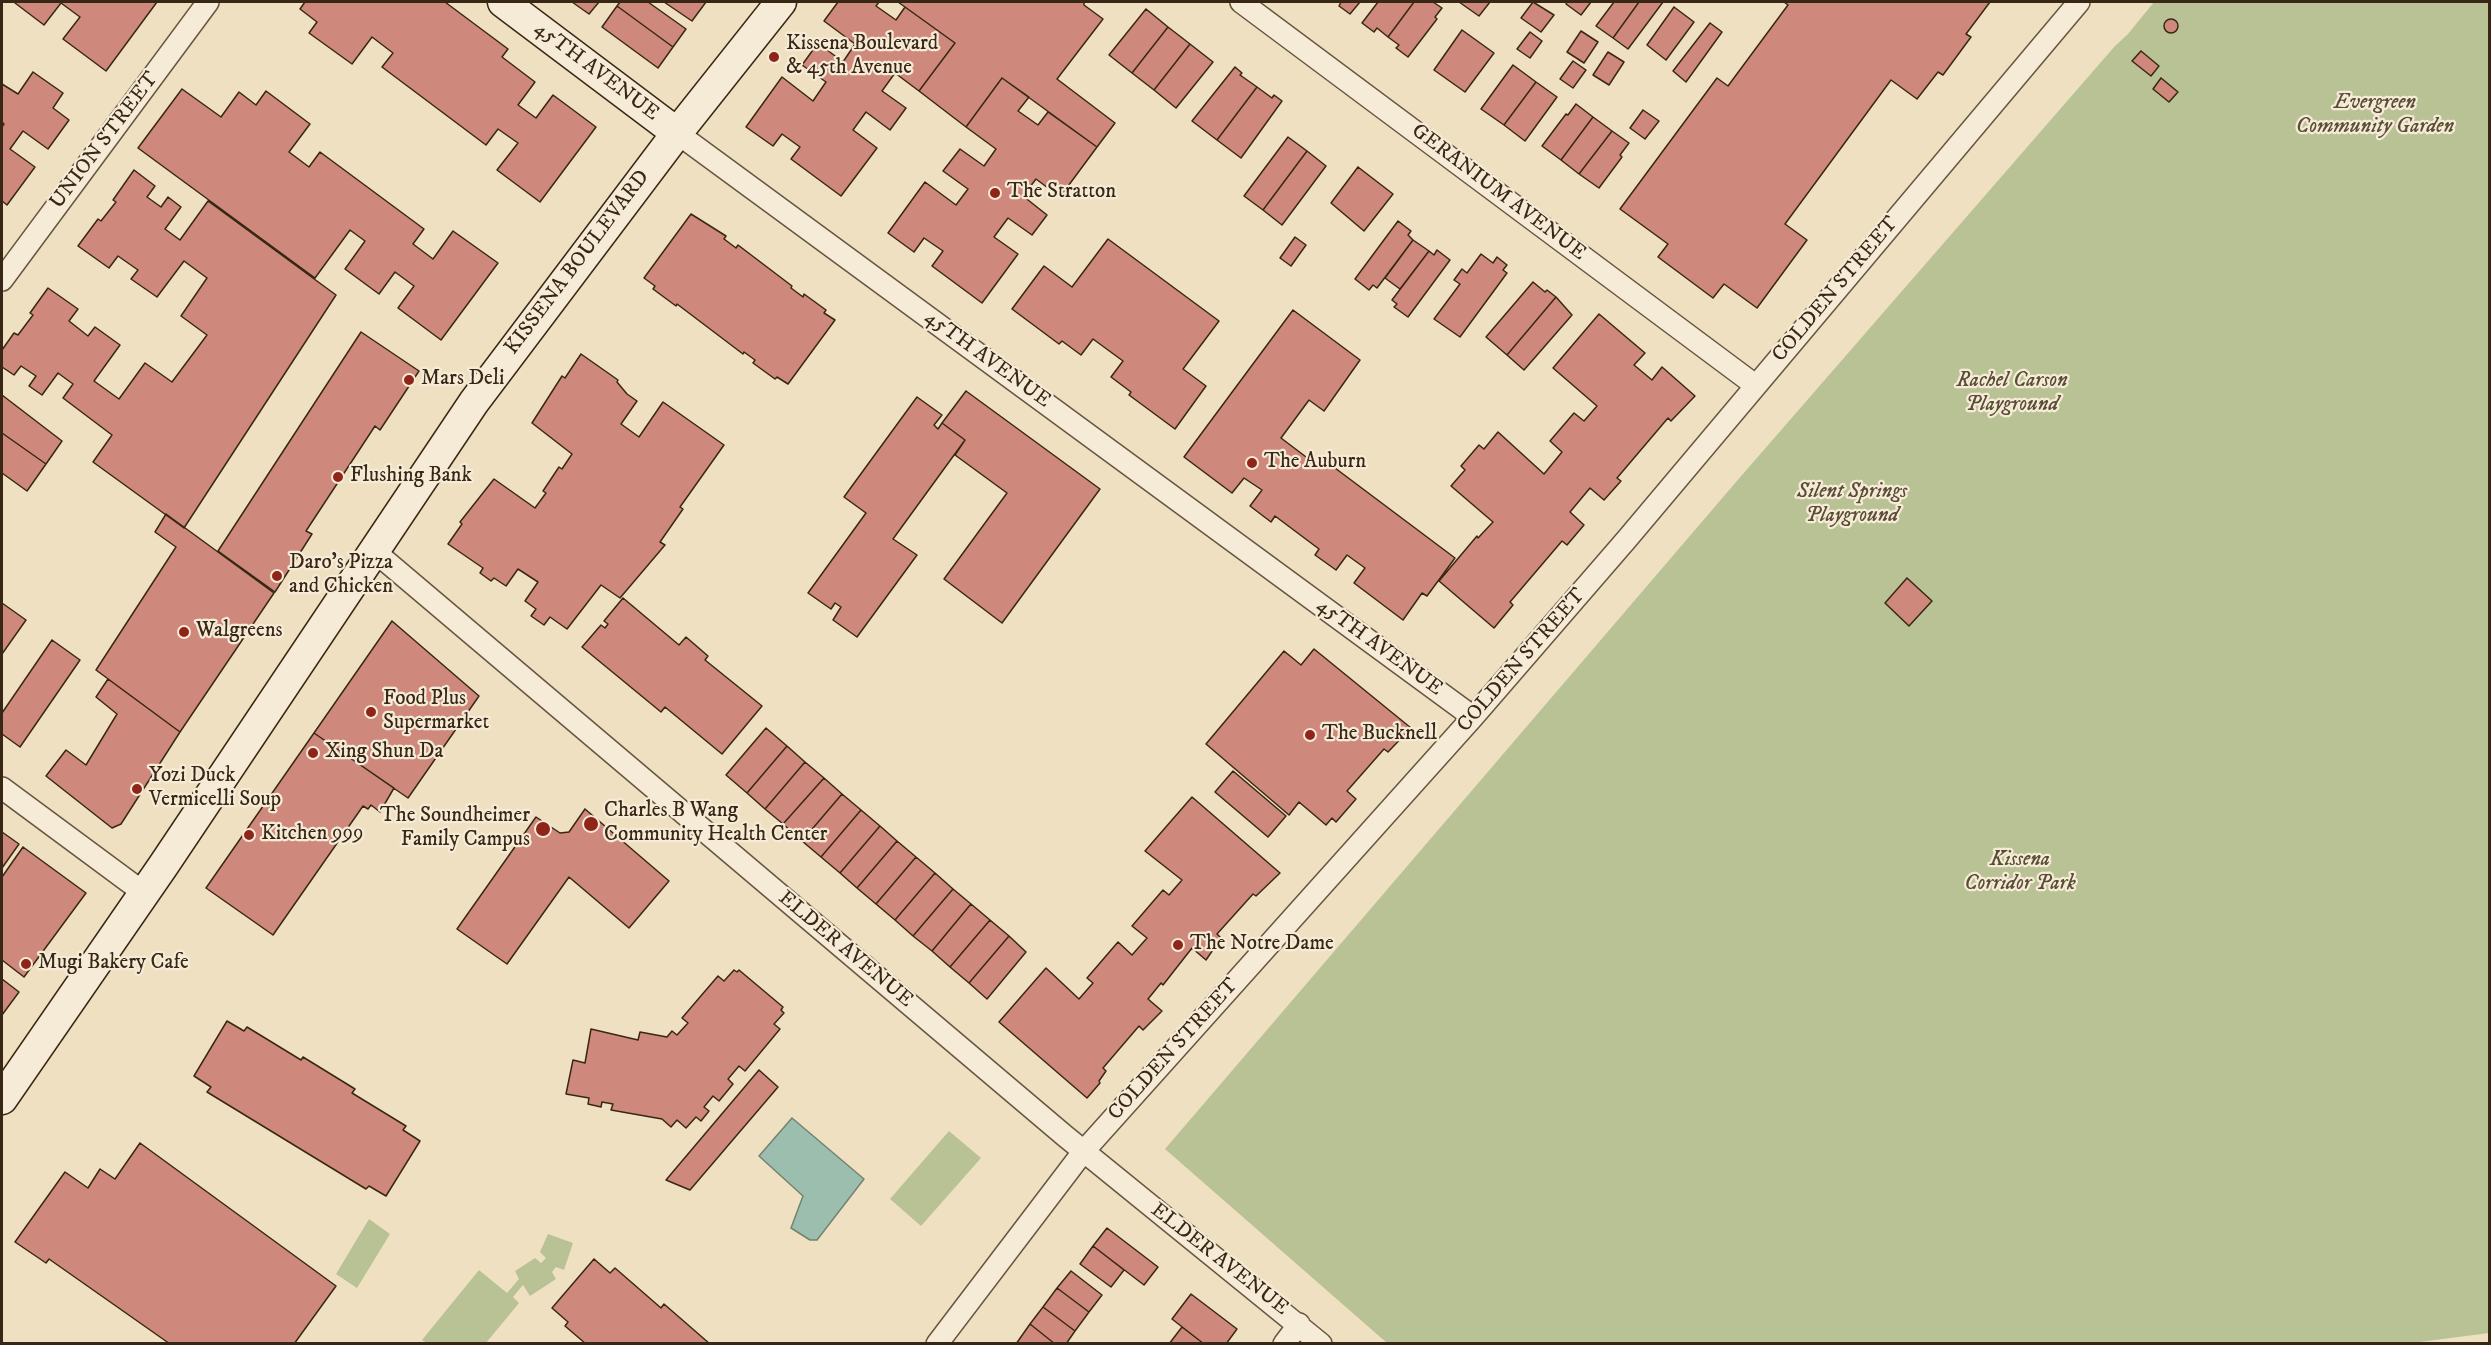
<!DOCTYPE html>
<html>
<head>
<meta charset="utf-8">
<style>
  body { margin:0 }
  #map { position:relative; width:2491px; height:1345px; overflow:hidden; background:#efe0c2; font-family:"IM FELL DW Pica",serif }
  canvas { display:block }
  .frame { position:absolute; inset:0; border:3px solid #392715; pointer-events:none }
</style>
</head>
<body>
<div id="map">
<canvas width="2491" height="1345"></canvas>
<div class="frame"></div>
</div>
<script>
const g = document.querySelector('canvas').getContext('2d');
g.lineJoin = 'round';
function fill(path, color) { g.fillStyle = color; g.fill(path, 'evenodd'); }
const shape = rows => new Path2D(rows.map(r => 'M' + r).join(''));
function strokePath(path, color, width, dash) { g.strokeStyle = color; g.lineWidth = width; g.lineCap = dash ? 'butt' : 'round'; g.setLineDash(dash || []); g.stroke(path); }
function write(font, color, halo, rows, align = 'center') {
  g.font = font + ' "IM FELL DW Pica",serif'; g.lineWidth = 4.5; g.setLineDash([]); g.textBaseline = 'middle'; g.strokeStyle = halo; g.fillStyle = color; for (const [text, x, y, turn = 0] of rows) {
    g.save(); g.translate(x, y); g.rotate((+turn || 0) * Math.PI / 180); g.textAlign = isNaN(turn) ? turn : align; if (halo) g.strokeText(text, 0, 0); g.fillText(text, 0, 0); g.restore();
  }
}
fill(shape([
  [2154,2,2489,2,2489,1333,2404,1344,1387,1343,1165,1149,1736,482,2115,46,2128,34],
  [949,1131,981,1158,921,1226,890,1199],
  [369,1219,390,1234,357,1288,336,1274],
  [548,1234,573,1243,564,1270,556,1267,552,1272,556,1279,530,1296,523,1285,513,1297,519,1303,486,1343,427,1343,422,1340,479,1270,507,1293,519,1279,515,1271,535,1258,541,1263,546,1258,540,1252]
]), '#b9c294');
const water = shape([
  [792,1118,864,1179,817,1240,810,1240,791,1228,803,1196,759,1156,792,1118]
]);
fill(water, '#9bbeae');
strokePath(water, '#748271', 1.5);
const building = shape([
  [16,2,157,2,106,71,63,39,80,17,61,3,44,25,15,3,16,2],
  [305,2,445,2,508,49,502,57,535,82,518,105,536,118,553,95,596,127,540,202,497,170,518,143,498,129,486,145,382,67,393,53,372,37,352,64,309,33,317,22,300,9,305,2],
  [572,2,599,2,589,14,572,2],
  [620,2,648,2,686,29,673,47,617,6,620,2],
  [664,2,706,2,692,21,664,2],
  [838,2,879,2,876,6,896,20,905,7,955,43,919,91,895,73,882,91,906,108,890,130,866,112,853,130,877,148,841,196,791,159,800,147,782,134,773,146,746,127,782,77,813,101,826,82,802,65,818,43,843,62,855,44,824,21,838,2],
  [898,2,1084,2,1084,5,1103,19,1057,79,1115,123,1097,147,1002,78,966,127,919,91,955,43,898,2],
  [1341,2,1360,2,1350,14,1339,6,1341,2],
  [1378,2,1414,2,1388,37,1377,28,1374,32,1362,23,1378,2],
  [1414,2,1433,2,1442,8,1435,17,1437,19,1408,57,1396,48,1399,45,1388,37,1414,2],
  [1459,2,1490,2,1479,16,1459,2],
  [1533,2,1554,15,1541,32,1521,18,1533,2],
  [1567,2,1591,2,1581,15,1566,4,1567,2],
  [1614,2,1639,2,1613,38,1596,26,1614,2],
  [1639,2,1663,2,1628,49,1613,38,1639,2],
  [1784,2,1990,2,1966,34,1971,37,1943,75,1938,72,1917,99,1891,80,1785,224,1807,240,1757,308,1724,284,1713,298,1658,257,1668,244,1620,209,1717,78,1728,86,1788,5,1784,2],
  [617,6,673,47,658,68,602,27,617,6],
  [1674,7,1694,22,1666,60,1647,45,1674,7],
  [1146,9,1168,27,1132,73,1109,55,1146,9],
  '2164 26a7 7 0 1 1 14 0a7 7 0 1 1-14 0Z',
  [1710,23,1722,32,1686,82,1673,71,1710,23],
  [1168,27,1190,44,1154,90,1132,73,1168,27],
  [1462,30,1494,53,1465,92,1434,70,1462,30],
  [1581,31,1598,42,1584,63,1567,52,1581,31],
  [1530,32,1542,41,1530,58,1517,49,1530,32],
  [1190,44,1213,62,1176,108,1154,90,1190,44],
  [2141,51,2159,66,2151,76,2132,61,2141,51],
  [1608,52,1624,62,1609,85,1593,75,1608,52],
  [1573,61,1586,70,1573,88,1560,79,1573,61],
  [1513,65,1536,82,1504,125,1481,109,1513,65],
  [1235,67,1242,73,1240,75,1257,87,1217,140,1192,121,1235,67],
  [33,72,63,93,53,108,69,120,48,149,23,131,10,149,35,167,7,205,2,201,2,127,4,124,2,122,2,84,18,94,33,72],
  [1002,78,1029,97,1018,111,1038,125,1048,112,1097,147,1060,197,1036,179,1023,196,1047,215,1032,235,1008,218,994,237,1018,254,982,303,932,266,943,251,924,238,914,252,888,233,925,182,956,205,968,189,943,171,960,149,984,166,996,149,966,127,1002,78],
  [2161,78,2178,92,2169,102,2153,89,2161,78],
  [1536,82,1557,97,1525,141,1504,125,1536,82],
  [1257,87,1272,98,1274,95,1282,101,1241,158,1217,140,1257,87],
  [182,89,221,117,239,92,256,105,266,91,310,124,289,152,309,167,320,152,424,229,413,244,433,259,453,231,498,263,441,340,398,308,414,286,395,272,379,294,345,269,365,241,350,230,315,278,138,148,182,89],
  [1576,104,1593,117,1561,160,1542,146,1566,114,1568,115,1576,104],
  [1643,110,1659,121,1645,139,1630,128,1643,110],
  [1593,117,1612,131,1579,174,1561,160,1593,117],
  [1612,131,1629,143,1620,155,1622,157,1599,188,1579,174,1612,131],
  [1288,137,1307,151,1263,210,1244,196,1288,137],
  [1307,151,1326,166,1282,225,1263,210,1307,151],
  [1358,167,1393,194,1364,231,1331,203,1358,167],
  [134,170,155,186,147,197,161,207,168,197,181,207,165,229,180,240,208,201,336,295,184,528,93,462,112,435,63,398,73,384,58,373,42,395,29,386,36,376,21,366,14,375,2,367,2,350,14,333,18,335,33,315,30,313,48,288,78,309,69,321,88,336,95,327,120,345,94,381,119,399,145,363,172,382,207,335,181,316,207,278,184,261,157,297,131,279,138,270,118,256,109,268,78,246,98,219,101,221,116,202,113,200,134,170],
  [691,214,726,236,724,239,736,248,738,245,792,286,791,288,803,297,804,294,826,310,824,313,835,320,788,384,777,377,775,379,753,363,755,360,744,352,743,354,677,304,676,306,653,289,655,286,644,278,691,214],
  [1398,221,1411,231,1408,235,1413,240,1377,288,1373,285,1369,290,1355,279,1398,221],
  [1295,237,1306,245,1291,266,1280,258,1295,237],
  [1108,239,1219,321,1183,369,1206,386,1175,429,1129,395,1131,392,1111,377,1123,361,1093,339,1081,355,1062,341,1059,344,1012,309,1044,266,1072,287,1108,239],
  [1413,240,1429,251,1400,289,1385,278,1413,240],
  [1437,250,1450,260,1408,317,1394,307,1397,304,1392,300,1429,251,1434,255,1437,250],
  [1481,254,1493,263,1497,257,1507,265,1503,270,1507,273,1460,337,1434,319,1460,284,1454,280,1462,269,1467,273,1481,254],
  [1533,282,1545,292,1547,290,1556,297,1507,355,1486,337,1533,282],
  [1556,297,1572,315,1524,370,1507,355,1556,297],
  [1293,310,1360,360,1324,411,1309,400,1281,438,1318,466,1323,459,1455,558,1427,596,1422,593,1403,620,1354,583,1365,568,1347,555,1336,570,1315,555,1319,549,1275,516,1271,522,1250,506,1262,490,1244,478,1232,493,1184,457,1293,310],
  [1599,314,1645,353,1634,365,1652,380,1662,367,1695,396,1671,421,1668,418,1617,478,1621,481,1604,500,1590,488,1570,512,1584,525,1567,545,1562,541,1510,602,1513,605,1494,628,1439,581,1477,536,1478,538,1493,522,1451,486,1465,470,1461,466,1479,445,1484,449,1498,432,1544,474,1562,452,1550,441,1574,413,1584,421,1597,406,1553,368,1599,314],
  [361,332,419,371,380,430,375,426,306,531,312,534,275,592,218,551,361,332],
  [581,354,618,380,617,382,627,394,637,401,621,424,639,437,663,402,724,445,680,507,683,509,660,542,665,545,620,598,601,585,567,629,550,617,544,625,531,616,536,609,525,601,538,582,518,569,506,586,494,578,491,581,480,573,483,568,448,544,462,524,460,522,494,479,535,508,546,493,543,491,559,467,562,469,572,454,532,423,562,376,565,378,581,354],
  [966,391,1100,489,1002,623,944,579,1007,493,955,455,965,440,942,423,966,391],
  [2,395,62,441,46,464,2,433,2,395],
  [917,397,942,415,934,425,938,429,942,423,965,440,893,539,917,555,857,637,833,620,841,607,835,603,831,609,808,593,866,513,844,497,917,397],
  [2,433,46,464,27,491,2,473,2,433],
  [166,514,274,593,180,732,96,670,176,547,155,532,166,514],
  [1907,578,1932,601,1909,626,1885,603,1907,578],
  [623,598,679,645,686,637,708,656,705,660,762,706,722,754,665,707,661,712,582,647,601,625,605,628,608,624,604,621,623,598],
  [2,603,26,620,2,654,2,603],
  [392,621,479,696,408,798,314,733,392,621],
  [52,640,80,660,20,747,2,734,2,713,52,640],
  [1314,649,1411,728,1388,752,1384,749,1347,791,1356,799,1336,822,1332,818,1326,825,1299,802,1289,815,1206,744,1284,651,1301,665,1314,649],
  [108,679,180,732,121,824,112,828,46,776,66,750,86,765,117,714,96,697,108,679],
  [766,728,787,746,747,793,726,775,766,728],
  [314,733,394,788,380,812,371,805,368,809,363,806,273,935,206,888,314,733],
  [787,746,805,762,765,809,747,793,787,746],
  [805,762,824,778,783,824,765,809,805,762],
  [1233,771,1286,816,1268,837,1215,792,1233,771],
  [824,778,842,794,802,841,783,824,824,778],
  [842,794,861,810,821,857,802,841,842,794],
  [1192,797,1280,873,1256,896,1253,894,1217,934,1221,938,1206,960,1192,948,1163,985,1161,983,1148,999,1162,1011,1143,1030,1139,1026,1103,1068,1106,1071,1099,1081,1100,1083,1087,1098,999,1022,1046,968,1079,999,1093,983,1087,978,1118,942,1132,955,1147,938,1132,926,1163,890,1169,895,1182,880,1145,851,1192,797],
  [585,809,669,881,629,928,569,877,507,964,457,929,536,817,560,833,569,832,585,809],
  [861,810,880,826,840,873,821,857,861,810],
  [880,826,897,841,857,888,840,873,880,826],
  [2,832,19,844,2,868,2,832],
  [897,841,916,857,876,904,857,888,897,841],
  [23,847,86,893,24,977,2,960,2,877,23,847],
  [916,857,935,873,895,920,876,904,916,857],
  [935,873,953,889,913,936,895,920,935,873],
  [953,889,971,904,932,951,913,936,953,889],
  [971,904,990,920,950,967,932,951,971,904],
  [990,920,1009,936,969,983,950,967,990,920],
  [1009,936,1026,952,987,999,969,983,1009,936],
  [734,970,737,972,739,970,783,1007,781,1010,784,1013,774,1024,780,1029,745,1071,739,1066,728,1079,733,1084,719,1101,713,1096,704,1107,709,1111,701,1121,696,1117,686,1128,677,1120,671,1127,662,1119,611,1110,613,1104,602,1102,601,1107,588,1104,589,1098,566,1094,573,1060,585,1063,591,1029,638,1040,640,1032,667,1037,672,1031,677,1035,688,1023,682,1018,718,976,724,981,734,970],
  [2,979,19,992,2,1015,2,979],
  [227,1021,244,1031,247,1027,301,1060,303,1057,355,1089,352,1093,406,1126,403,1130,420,1141,386,1196,369,1186,366,1189,207,1092,211,1087,194,1076,227,1021],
  [759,1070,778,1087,690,1190,666,1180,759,1070],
  [140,1143,336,1286,294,1344,170,1344,49,1259,46,1263,15,1242,65,1172,88,1188,100,1169,115,1179,140,1143],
  [1107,1228,1158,1267,1144,1285,1093,1246,1107,1228],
  [1093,1246,1124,1270,1111,1287,1080,1264,1093,1246],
  [594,1259,610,1273,615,1268,661,1308,664,1304,710,1344,586,1344,565,1326,568,1322,552,1308,594,1259],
  [1071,1271,1102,1295,1089,1312,1057,1288,1071,1271],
  [1057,1288,1089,1312,1075,1331,1043,1307,1057,1288],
  [1191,1294,1237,1329,1226,1344,1204,1344,1172,1319,1191,1294],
  [1043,1307,1075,1331,1066,1344,1055,1344,1030,1324,1043,1307],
  [1030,1324,1055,1344,1016,1344,1030,1324],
  [1182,1327,1204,1344,1169,1344,1182,1327]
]);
fill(building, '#cf897c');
strokePath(building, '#392715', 1.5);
const street = shape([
  [1241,2,1755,385],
  [677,133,1473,717],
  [2,280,208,2],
  [374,551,1065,1136,1321,1344],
  [2,788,144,893],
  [937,1344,1083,1152,1473,717,1627,539,2079,2],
  [1284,1344,1299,1324]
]);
const secondary = shape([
  [503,2,677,133],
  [2,1099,163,866,474,402,677,133,781,2]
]);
strokePath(street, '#665540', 24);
strokePath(secondary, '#392715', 33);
strokePath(street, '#f5ebd7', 21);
strokePath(secondary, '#f5ebd7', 30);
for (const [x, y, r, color] of [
  [774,57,6,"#8f2418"],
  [995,193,6,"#8f2418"],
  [409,380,6,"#8f2418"],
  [1252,463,6,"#8f2418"],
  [338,477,6,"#8f2418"],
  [277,576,6,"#8f2418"],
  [184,632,6,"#8f2418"],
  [371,712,6,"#8f2418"],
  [1310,735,6,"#8f2418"],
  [313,753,6,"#8f2418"],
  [137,789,6,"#8f2418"],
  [591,824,8,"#8f2418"],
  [543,829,8,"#8f2418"],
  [249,835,6,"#8f2418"],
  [1178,945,6,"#8f2418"],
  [26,964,6,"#8f2418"]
]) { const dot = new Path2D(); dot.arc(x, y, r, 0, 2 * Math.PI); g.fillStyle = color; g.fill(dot); strokePath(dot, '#f5ebd7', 2); }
write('21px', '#392715', '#f5ebd7', [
  ["Kissena Boulevard",786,45],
  ["& 45th Avenue",786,69],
  ["The Stratton",1007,193],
  ["Mars Deli",421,380],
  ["The Auburn",1264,463],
  ["Flushing Bank",350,477],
  ["Daro's Pizza",289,564],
  ["and Chicken",289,588],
  ["Walgreens",196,632],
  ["Food Plus",383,700],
  ["Supermarket",383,724],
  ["The Bucknell",1322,735],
  ["Xing Shun Da",325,753],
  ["Yozi Duck",149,777],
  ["Vermicelli Soup",149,801],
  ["Charles B Wang",604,812],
  ["Community Health Center",604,836],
  ["The Soundheimer",530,817,"right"],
  ["Family Campus",530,841,"right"],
  ["Kitchen 999",261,835],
  ["The Notre Dame",1190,945],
  ["Mugi Bakery Cafe",38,964]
], 'left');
write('21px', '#392715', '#f5ebd7', [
  ["45TH AVENUE",596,72,37],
  ["UNION STREET",105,141,-53],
  ["GERANIUM AVENUE",1498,193,37],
  ["KISSENA BOULEVARD",578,263,-53],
  ["COLDEN STREET",1836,290,-50],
  ["45TH AVENUE",987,360,36],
  ["45TH AVENUE",1379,648,36],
  ["COLDEN STREET",1522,661,-49],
  ["ELDER AVENUE",845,950,40],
  ["COLDEN STREET",1174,1050,-48],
  ["ELDER AVENUE",1219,1260,38]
]);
write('italic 21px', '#594e35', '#f5ebd7', [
  ["Evergreen",2375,104],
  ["Community Garden",2375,128],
  ["Rachel Carson",2012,382],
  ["Playground",2012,406],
  ["Silent Springs",1852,493],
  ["Playground",1852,517],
  ["Kissena",2020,861],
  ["Corridor Park",2020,885]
]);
</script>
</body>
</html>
